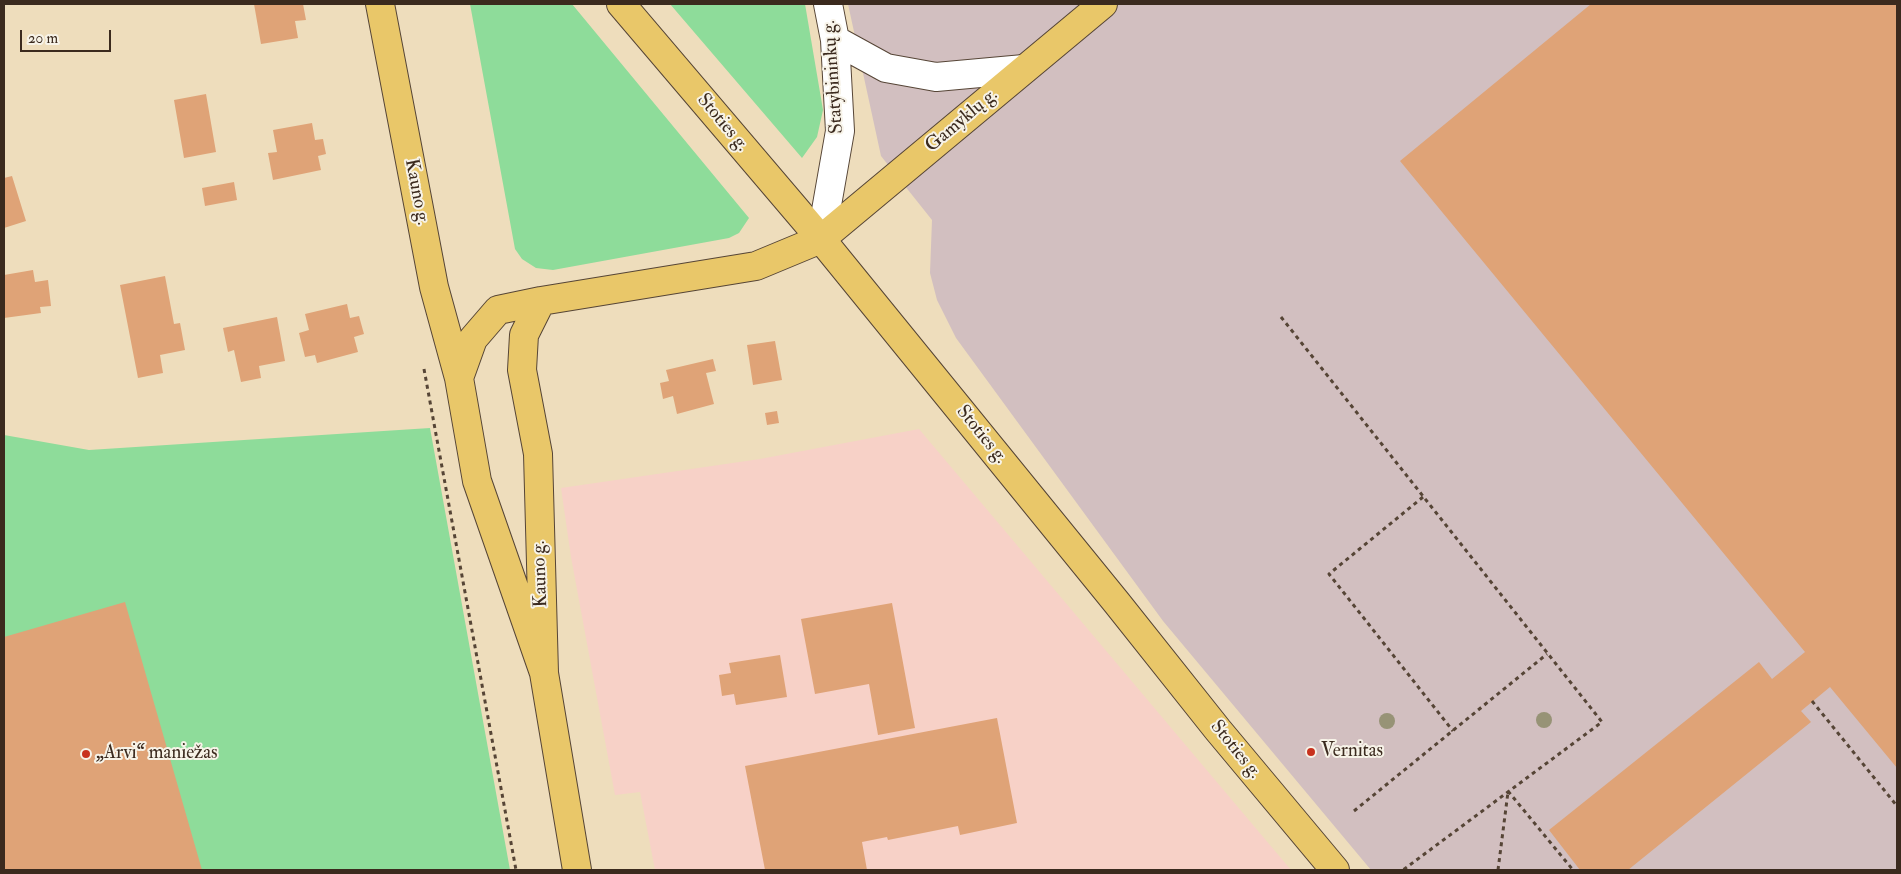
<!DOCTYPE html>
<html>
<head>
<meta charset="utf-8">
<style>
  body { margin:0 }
  #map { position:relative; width:1901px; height:874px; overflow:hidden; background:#eeddbc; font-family:"IM FELL Double Pica",serif }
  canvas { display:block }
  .frame { position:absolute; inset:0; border:5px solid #3b2a1e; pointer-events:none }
  .scale { position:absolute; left:20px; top:30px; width:91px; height:22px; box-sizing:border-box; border:2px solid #3b2a1e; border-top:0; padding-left:6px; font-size:15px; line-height:18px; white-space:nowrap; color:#3b2a1e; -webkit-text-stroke:4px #f7f3e8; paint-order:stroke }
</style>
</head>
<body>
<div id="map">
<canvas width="1901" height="874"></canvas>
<div class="frame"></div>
<div class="scale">20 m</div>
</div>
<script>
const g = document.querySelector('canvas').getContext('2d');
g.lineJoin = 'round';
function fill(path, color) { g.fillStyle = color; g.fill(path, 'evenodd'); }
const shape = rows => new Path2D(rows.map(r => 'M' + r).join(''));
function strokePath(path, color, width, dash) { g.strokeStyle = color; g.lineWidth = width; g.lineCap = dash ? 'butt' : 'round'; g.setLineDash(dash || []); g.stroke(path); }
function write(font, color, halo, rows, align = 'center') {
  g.font = font + ' "IM FELL Double Pica",serif'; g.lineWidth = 4; g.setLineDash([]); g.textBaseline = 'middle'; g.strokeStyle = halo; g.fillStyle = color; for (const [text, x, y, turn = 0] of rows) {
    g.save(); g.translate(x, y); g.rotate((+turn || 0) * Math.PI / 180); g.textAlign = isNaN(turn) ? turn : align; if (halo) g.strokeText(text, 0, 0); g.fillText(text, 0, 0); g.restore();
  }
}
fill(shape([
  [919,429,1291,870,655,870,640,792,615,795,571,557,561,488,760,459]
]), '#f7d1c7');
fill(shape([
  [848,4,1897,4,1897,870,1371,870,1163,621,956,338,937,300,930,273,932,220,881,156]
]), '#d2bfc0');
fill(shape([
  [470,4,572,4,749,218,739,233,729,238,553,270,536,268,522,259,515,249],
  [670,4,805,4,823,110,817,137,802,158],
  [430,428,510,870,4,870,4,435,89,450]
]), '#8edc9a');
fill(shape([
  [254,4,303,4,306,20,295,21,298,38,261,44],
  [1591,4,1897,4,1897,768,1830,687,1801,711,1811,722,1628,870,1580,870,1549,830,1759,662,1772,679,1805,652,1400,161],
  [206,94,216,152,184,158,174,100],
  [312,123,315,140,323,139,326,154,318,156,321,170,273,180,268,153,277,152,273,130],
  [12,176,26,221,4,228,4,178],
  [234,182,237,200,205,206,202,188],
  [33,270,35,282,48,280,51,306,40,307,41,313,4,318,4,275],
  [165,276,174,324,180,323,185,350,160,355,163,373,138,378,120,285],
  [347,304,350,318,359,316,364,334,354,337,358,352,317,363,315,355,305,357,299,333,309,330,305,314],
  [277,317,285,361,259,366,261,378,241,382,234,350,228,352,223,328],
  [775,341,782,380,753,385,747,345],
  [713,359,716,371,706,373,714,404,677,414,673,396,663,399,660,383,669,381,666,370],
  [777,411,779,423,767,425,765,413],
  [125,602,202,870,4,870,4,637],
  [892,603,915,728,878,735,869,684,815,694,801,619],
  [780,655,787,697,736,705,734,694,722,696,719,675,731,673,729,663],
  [997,718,1017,823,960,835,958,826,888,840,887,837,862,842,867,870,765,870,745,766]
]), '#dfa377');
const minor = shape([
  [835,40,886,68,936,77,1024,69],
  [821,239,840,131,835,40,828,4]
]);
const major = shape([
  [380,4,434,287,459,378,477,481,544,673],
  [621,4,821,239,1117,603,1218,730,1335,870],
  [541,301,524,335,522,370,538,454,544,673,577,870],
  [459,378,473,339,498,310,541,301,756,266,821,239,1103,4]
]);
strokePath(minor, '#564536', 30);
strokePath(major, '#564536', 30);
strokePath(shape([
  [1281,317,1602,722,1403,870],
  [424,369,516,870],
  [1423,497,1329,574,1453,731],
  [1812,701,1897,806],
  [1508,791,1573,870],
  [1354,811,1547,654],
  [1498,870,1508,792]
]), '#564536', 3, [4, 4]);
strokePath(minor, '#fff', 28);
strokePath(major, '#e9c769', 28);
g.fillStyle = '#979376';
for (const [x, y] of [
  [1544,720],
  [1387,721]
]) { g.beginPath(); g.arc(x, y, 8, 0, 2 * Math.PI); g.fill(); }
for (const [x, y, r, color] of [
  [1311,752,5,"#c8321e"],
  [86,754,5,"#c8321e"]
]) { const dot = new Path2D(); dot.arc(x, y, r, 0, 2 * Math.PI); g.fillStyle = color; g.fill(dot); strokePath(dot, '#f7f3e8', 2); }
write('19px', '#3b2a1e', '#f7f3e8', [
  ["Statybininkų g.",834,77,-94],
  ["Gamyklų g.",962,121,-40],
  ["Stoties g.",722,123,50],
  ["Kauno g.",416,192,79],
  ["Stoties g.",981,435,51],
  ["Kauno g.",541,574,-92],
  ["Stoties g.",1235,750,51]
]);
write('19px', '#3b2a1e', '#f7f3e8', [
  ["Vernitas",1321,752],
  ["„Arvi“ maniežas",96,754]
], 'left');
</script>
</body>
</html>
